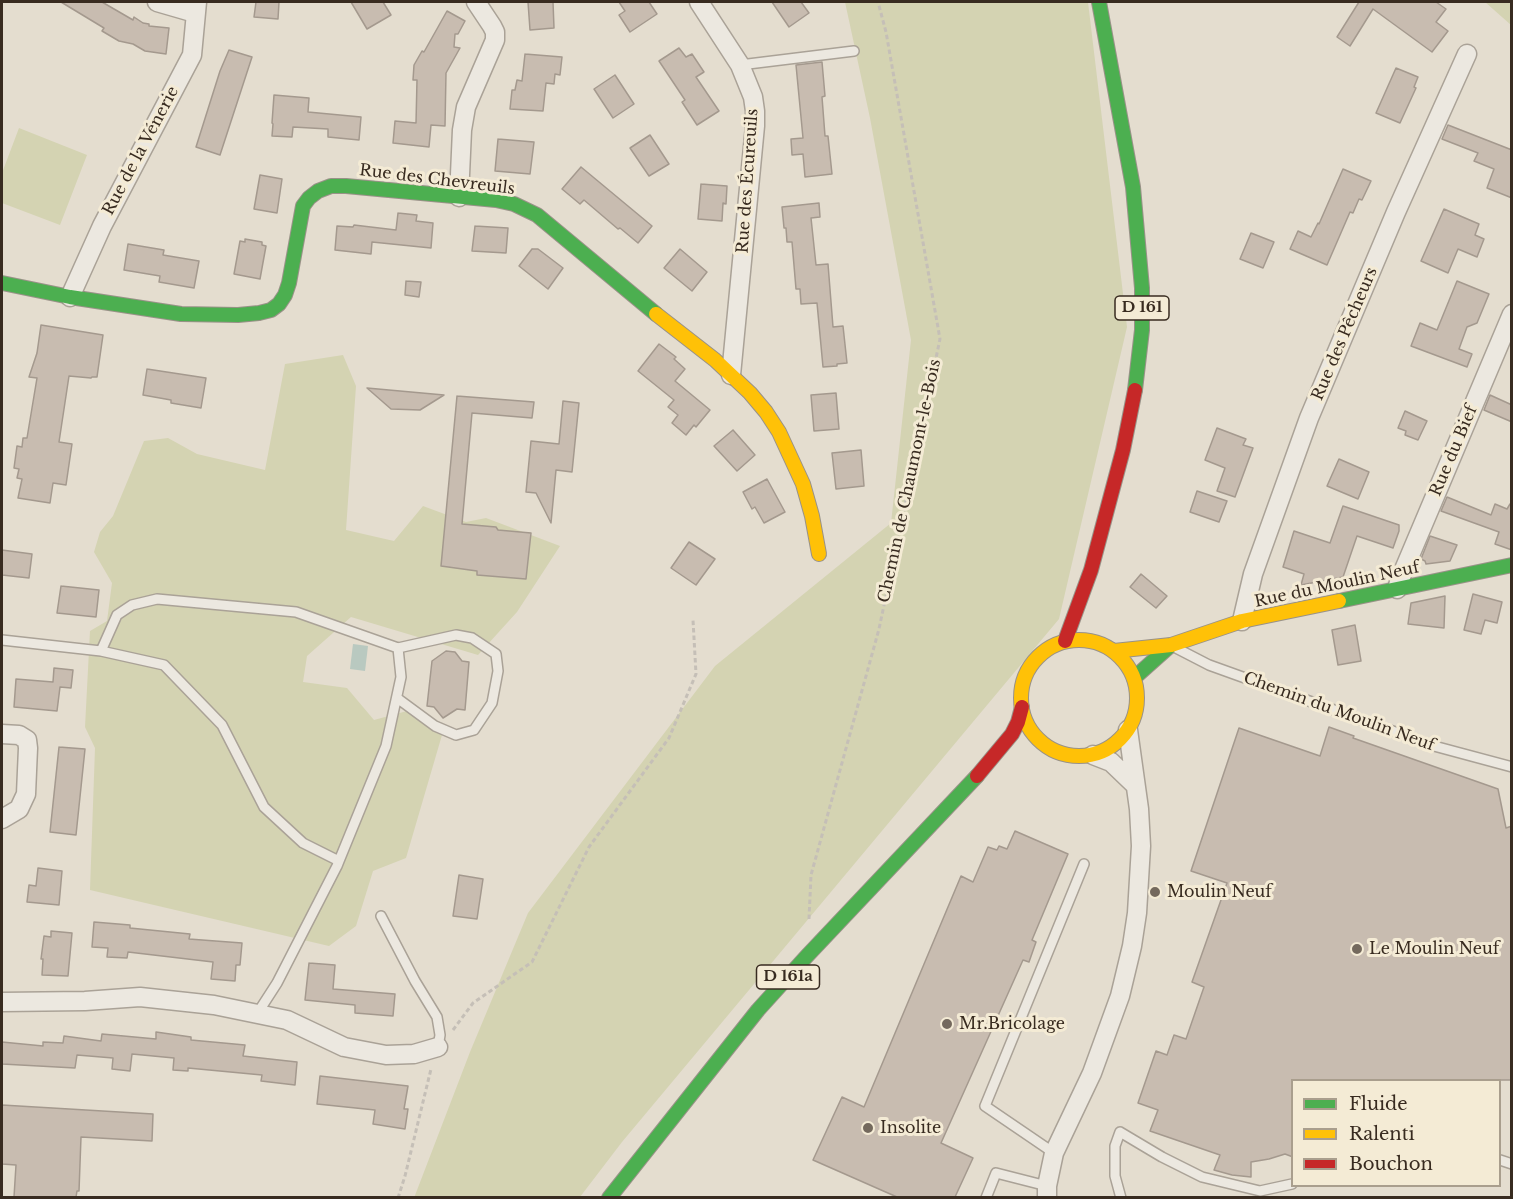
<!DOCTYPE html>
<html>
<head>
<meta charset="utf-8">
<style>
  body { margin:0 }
  #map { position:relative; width:1513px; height:1199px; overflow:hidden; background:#e4ddcf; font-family:"Libre Baskerville",serif }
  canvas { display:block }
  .frame { position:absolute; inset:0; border:3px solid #382b20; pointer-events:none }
  .legend { position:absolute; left:1291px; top:1079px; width:210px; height:108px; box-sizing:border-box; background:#f4ebd5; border:2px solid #a99e8d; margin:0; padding:8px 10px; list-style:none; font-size:18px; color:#382b20 }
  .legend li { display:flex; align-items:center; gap:12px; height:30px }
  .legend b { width:30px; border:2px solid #a99e8d }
</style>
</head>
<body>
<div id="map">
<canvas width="1513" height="1199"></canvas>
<div class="frame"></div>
<ul class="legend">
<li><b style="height:8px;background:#4caf50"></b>Fluide</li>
<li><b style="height:8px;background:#ffc107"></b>Ralenti</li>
<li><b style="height:8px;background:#c62828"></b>Bouchon</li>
</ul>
</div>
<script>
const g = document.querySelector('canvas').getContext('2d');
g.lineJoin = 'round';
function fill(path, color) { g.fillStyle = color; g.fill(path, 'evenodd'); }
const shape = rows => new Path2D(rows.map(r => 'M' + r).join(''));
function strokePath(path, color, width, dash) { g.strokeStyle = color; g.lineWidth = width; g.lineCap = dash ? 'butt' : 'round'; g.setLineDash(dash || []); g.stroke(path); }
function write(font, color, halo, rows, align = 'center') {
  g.font = font + ' "Libre Baskerville",serif'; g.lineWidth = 6; g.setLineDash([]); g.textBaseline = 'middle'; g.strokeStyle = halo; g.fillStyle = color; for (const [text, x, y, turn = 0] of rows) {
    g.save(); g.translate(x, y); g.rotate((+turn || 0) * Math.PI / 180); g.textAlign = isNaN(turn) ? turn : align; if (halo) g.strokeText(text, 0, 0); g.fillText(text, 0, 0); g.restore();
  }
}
fill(shape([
  [845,2,1088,2,1127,327,1059,619,622,1142,580,1197,414,1198,470,1052,528,913,715,666,891,523,911,340,870,118],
  [1485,2,1511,2,1511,25],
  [19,128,87,155,60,225,2,203,2,173],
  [343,355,356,386,346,530,394,541,423,506,466,522,486,518,560,546,517,612,478,655,351,617,307,656,303,682,347,688,374,720,407,711,442,735,406,858,373,871,356,926,329,946,90,890,95,748,85,727,90,631,107,621,112,583,94,552,100,532,113,516,144,441,168,438,197,454,265,470,285,364]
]), '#d4d3b2');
fill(shape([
  [353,644,368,646,365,671,350,669]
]), '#b9c9c0');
const building = shape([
  [61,2,102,2,133,20,134,17,143,23,149,24,149,26,169,28,166,54,145,51,133,44,119,41,102,31,104,28,61,2],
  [256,2,279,2,278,19,254,17,256,2],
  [351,2,383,2,391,15,367,29,351,2],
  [528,2,553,2,554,28,530,30,528,2],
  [619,2,649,2,657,14,630,32,619,15,625,11,619,2],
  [772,2,801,2,809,13,789,27,772,2],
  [1359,2,1436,2,1446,9,1436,22,1448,31,1432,52,1373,9,1350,46,1337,37,1359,2],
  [447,11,465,21,458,34,455,34,454,47,460,48,446,73,445,126,431,125,429,147,393,143,395,121,416,123,417,80,413,80,414,65,422,51,424,52,447,11],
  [679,48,686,57,692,54,704,72,696,77,719,111,697,125,682,102,685,100,659,61,679,48],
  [229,50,252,57,220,155,196,147,220,71,229,50],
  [525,54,562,57,560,75,555,74,554,84,546,83,543,111,510,109,512,90,515,90,517,80,522,81,525,54],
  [822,62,825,96,822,97,825,136,828,136,832,174,805,177,803,154,792,155,791,139,803,138,796,65,822,62],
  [1396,68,1418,77,1414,87,1416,88,1400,123,1376,113,1396,68],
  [615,75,634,104,613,118,594,89,615,75],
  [274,95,309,98,308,112,361,117,359,140,328,137,328,129,293,127,292,137,272,136,273,124,272,123,274,95],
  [1448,125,1512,150,1512,198,1487,188,1494,169,1474,161,1478,153,1442,139,1448,125],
  [650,135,669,164,649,176,630,148,650,135],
  [498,139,534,142,530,174,495,171,498,139],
  [581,167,652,226,638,243,620,228,618,229,584,200,580,204,562,189,581,167],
  [1343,169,1371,181,1362,200,1359,199,1353,213,1350,212,1327,265,1290,249,1298,231,1311,237,1318,223,1319,224,1343,169],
  [260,175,282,179,277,213,254,209,260,175],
  [701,184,727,186,726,204,723,203,722,221,698,219,701,184],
  [819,203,820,217,811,218,816,265,828,264,833,327,843,326,847,363,837,364,837,366,823,367,817,303,801,304,800,289,796,289,792,242,787,242,786,228,784,228,782,207,819,203],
  [1444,209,1479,224,1475,235,1484,239,1477,257,1458,249,1448,273,1421,261,1444,209],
  [398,213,417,215,416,221,433,223,431,248,372,242,371,254,335,250,337,226,353,227,354,225,396,230,398,213],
  [475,226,508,228,506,253,472,251,475,226],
  [1251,233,1274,242,1263,268,1240,259,1251,233],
  [245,239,262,242,262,245,266,246,260,279,234,274,240,241,245,242,245,239],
  [128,244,164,250,163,255,199,261,194,288,159,282,160,276,124,270,128,244],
  [532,249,538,249,563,268,548,289,519,266,532,249],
  [680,249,707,272,692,291,664,268,680,249],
  [406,281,421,282,419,297,405,295,406,281],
  [1457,281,1489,294,1477,323,1467,327,1459,349,1472,354,1467,367,1411,346,1420,323,1437,330,1457,281],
  [41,325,103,335,97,377,92,377,91,378,69,376,59,442,72,444,66,485,53,483,50,503,18,498,22,479,17,478,19,469,14,468,17,446,22,447,23,438,27,438,37,378,29,377,37,353,41,325],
  [659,344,676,357,674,359,685,369,675,381,710,410,696,427,694,425,686,435,672,423,678,415,668,407,674,400,638,371,659,344],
  [147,369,206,378,201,408,171,403,171,400,143,395,147,369],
  [367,388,444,395,420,410,391,409,367,388],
  [836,393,839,429,814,431,811,395,836,393],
  [1490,395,1512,405,1512,422,1484,410,1490,395],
  [457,396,534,402,532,418,472,413,462,524,496,527,498,530,531,533,526,579,477,575,477,571,441,566,457,396],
  [563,401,579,403,572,472,556,470,551,523,536,493,526,492,531,441,559,444,563,401],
  [1405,411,1427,421,1418,440,1405,435,1406,431,1398,428,1405,411],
  [1217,428,1246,439,1243,445,1253,448,1235,497,1217,491,1225,468,1205,460,1217,428],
  [733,430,755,455,737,471,714,446,733,430],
  [861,450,864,486,836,489,832,453,861,450],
  [1339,459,1369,472,1358,499,1327,486,1339,459],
  [767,479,785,512,764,523,755,507,752,509,743,492,767,479],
  [1197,491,1227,501,1219,522,1190,512,1197,491],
  [1447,497,1491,515,1495,504,1507,509,1510,504,1512,504,1512,550,1495,544,1499,532,1441,511,1447,497],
  [1343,506,1399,525,1399,531,1393,548,1357,536,1343,577,1301,585,1304,574,1283,567,1294,531,1330,543,1343,506],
  [1430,536,1457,545,1450,561,1426,564,1425,561,1421,559,1430,536],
  [689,542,715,559,696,585,671,568,689,542],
  [2,550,32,554,29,578,2,575,2,550],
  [1141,574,1167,596,1156,608,1130,587,1141,574],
  [61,586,99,590,96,617,57,613,61,586],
  [1473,594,1502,602,1497,623,1485,620,1481,634,1464,630,1473,594],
  [1445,596,1444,628,1408,624,1411,603,1445,596],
  [1355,625,1361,661,1338,665,1332,630,1355,625],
  [446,651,455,652,462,661,469,662,465,710,457,709,443,718,434,707,427,706,432,661,446,651],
  [54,668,73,670,71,688,60,687,57,711,14,707,16,679,53,682,54,668],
  [1329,727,1354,736,1353,738,1498,789,1506,828,1512,826,1512,1080,1293,1080,1293,1157,1285,1154,1269,1159,1251,1162,1251,1177,1232,1175,1214,1170,1220,1155,1150,1131,1158,1110,1138,1103,1156,1051,1167,1055,1174,1035,1186,1039,1204,987,1192,982,1227,883,1191,871,1239,728,1320,756,1329,727],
  [59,747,85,749,76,835,50,832,59,747],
  [1015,831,1068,854,1032,940,1036,942,1029,962,1023,960,941,1143,973,1158,955,1197,897,1197,813,1160,842,1097,864,1107,961,876,973,882,988,847,997,850,999,846,1007,849,1015,831],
  [38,868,62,871,59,905,27,902,29,885,36,886,38,868],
  [459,875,483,879,477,919,453,916,459,875],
  [94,922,130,925,130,928,190,934,189,939,242,943,240,965,236,965,235,981,211,979,213,962,128,952,127,958,107,957,108,948,92,947,94,922],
  [51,931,72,933,68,976,42,975,43,959,41,959,44,936,51,937,51,931],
  [309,963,335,965,333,989,395,994,393,1016,355,1013,355,1005,305,1000,309,963],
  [156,1032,191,1037,191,1040,245,1045,243,1056,297,1062,295,1085,261,1081,262,1075,188,1068,188,1071,173,1070,174,1058,132,1054,130,1071,112,1069,113,1058,77,1055,75,1068,2,1064,2,1042,43,1046,43,1042,63,1043,64,1036,101,1041,102,1034,156,1039,156,1032],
  [320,1076,408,1086,404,1109,408,1109,405,1129,373,1124,375,1110,317,1104,320,1076],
  [2,1105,153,1114,152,1141,81,1137,79,1191,77,1191,76,1197,14,1197,16,1165,2,1164,2,1105]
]);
fill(building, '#c8bcb0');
strokePath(building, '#a4998e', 1.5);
const lane = shape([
  [740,65,854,51],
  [2,640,101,651],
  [1176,648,1209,665,1434,746,1512,767],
  [397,698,435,726,456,735,474,730,492,703,498,671,496,654,472,638,456,635,398,648],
  [381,916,415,981,437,1017,440,1035,438,1047],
  [257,1014,277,983,337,866,339,861,386,746,401,677,398,648,296,612,157,599,132,605,117,615,101,651,164,665,222,725,264,807,303,843,339,861],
  [1054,1153,985,1106,1084,864],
  [1500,1160,1512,1164],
  [986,1198,996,1173,1047,1186],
  [1121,1198,1115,1176,1115,1146,1120,1132,1162,1157,1202,1177,1260,1191,1292,1184]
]);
const street = shape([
  [157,2,195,13],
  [699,2,740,65,753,97,755,111,755,126,731,375],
  [459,197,462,130,466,107,495,40,495,32,492,26,476,2],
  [70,297,102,226,192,55,197,2],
  [1397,589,1400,579,1512,314],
  [1242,621,1253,574,1309,418,1396,212,1467,54],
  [2,734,19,735,27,740,28,748,26,794,19,809,2,819],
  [1093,755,1111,762,1135,785],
  [2,1002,85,1001,140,997,214,1005,287,1020,344,1047,386,1055,414,1054,438,1047],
  [1047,1198,1047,1186,1054,1153,1092,1073,1120,996,1132,946,1137,913,1141,846,1139,809,1128,730]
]);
const fast = shape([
  [1099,2,1133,187,1142,288,1142,330,1135,390],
  [2,283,70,297,181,314,238,315,259,313,271,310,279,304,285,295,289,283,303,206,309,198,318,191,331,186,346,186,496,200,514,204,537,215,656,314],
  [1339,601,1512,565],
  [1134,678,1171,645],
  [609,1198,758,1010,806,957,977,776]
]);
const slow = shape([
  [656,314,715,360,750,393,766,412,779,432,803,484,812,516,819,554],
  '1021 698a58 58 0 1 1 116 0a58 58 0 1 1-116 0Z',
  [1114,651,1171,645,1242,621,1339,601]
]);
const jam = shape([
  [1065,641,1091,570,1123,450,1135,390],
  [977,776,1012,734,1018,722,1022,707]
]);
strokePath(lane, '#aaa297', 12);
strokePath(street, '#aaa297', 21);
strokePath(fast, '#999288', 16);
strokePath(slow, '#999288', 16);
strokePath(jam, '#999288', 16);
strokePath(shape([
  [809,919,811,875,879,629,940,339,886,32,878,2],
  [453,1030,473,1003,532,962,589,847,669,738,696,674,693,620],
  [398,1198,405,1176,431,1069]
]), '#c5bfb7', 3, [4.5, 3]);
strokePath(lane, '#ece8e0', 9);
strokePath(street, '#ece8e0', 18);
strokePath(fast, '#4caf50', 14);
strokePath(slow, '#ffc107', 14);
strokePath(jam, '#c62828', 14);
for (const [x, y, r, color] of [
  [1155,892,6,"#74695d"],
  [1357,949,6,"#74695d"],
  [947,1024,6,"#74695d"],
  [868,1128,6,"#74695d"]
]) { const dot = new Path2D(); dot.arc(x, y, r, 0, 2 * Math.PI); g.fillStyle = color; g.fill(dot); strokePath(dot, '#f4ebd5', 2); }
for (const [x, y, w] of [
  [1142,308,54],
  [788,977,63]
]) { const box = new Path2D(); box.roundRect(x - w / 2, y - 12, w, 24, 4.5); g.fillStyle = '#f4ebd5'; g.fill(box); strokePath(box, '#382b20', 1.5); }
write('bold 15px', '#382b20', null, [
  ["D 161",1142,308],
  ["D 161a",788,977]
]);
write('16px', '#382b20', '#f4ebd5', [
  ["Rue de la Vénerie",141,151,-62],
  ["Rue des Chevreuils",437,180,7],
  ["Rue des Écureuils",748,181,-86],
  ["Rue des Pêcheurs",1345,334,-67],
  ["Rue du Bief",1454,451,-67],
  ["Chemin de Chaumont-le-Bois",910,481,-78],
  ["Rue du Moulin Neuf",1337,585,-12],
  ["Chemin du Moulin Neuf",1339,712,20]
]);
write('16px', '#382b20', '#f4ebd5', [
  ["Moulin Neuf",1167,892],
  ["Le Moulin Neuf",1369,949],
  ["Mr.Bricolage",959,1024],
  ["Insolite",880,1128]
], 'left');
</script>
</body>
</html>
